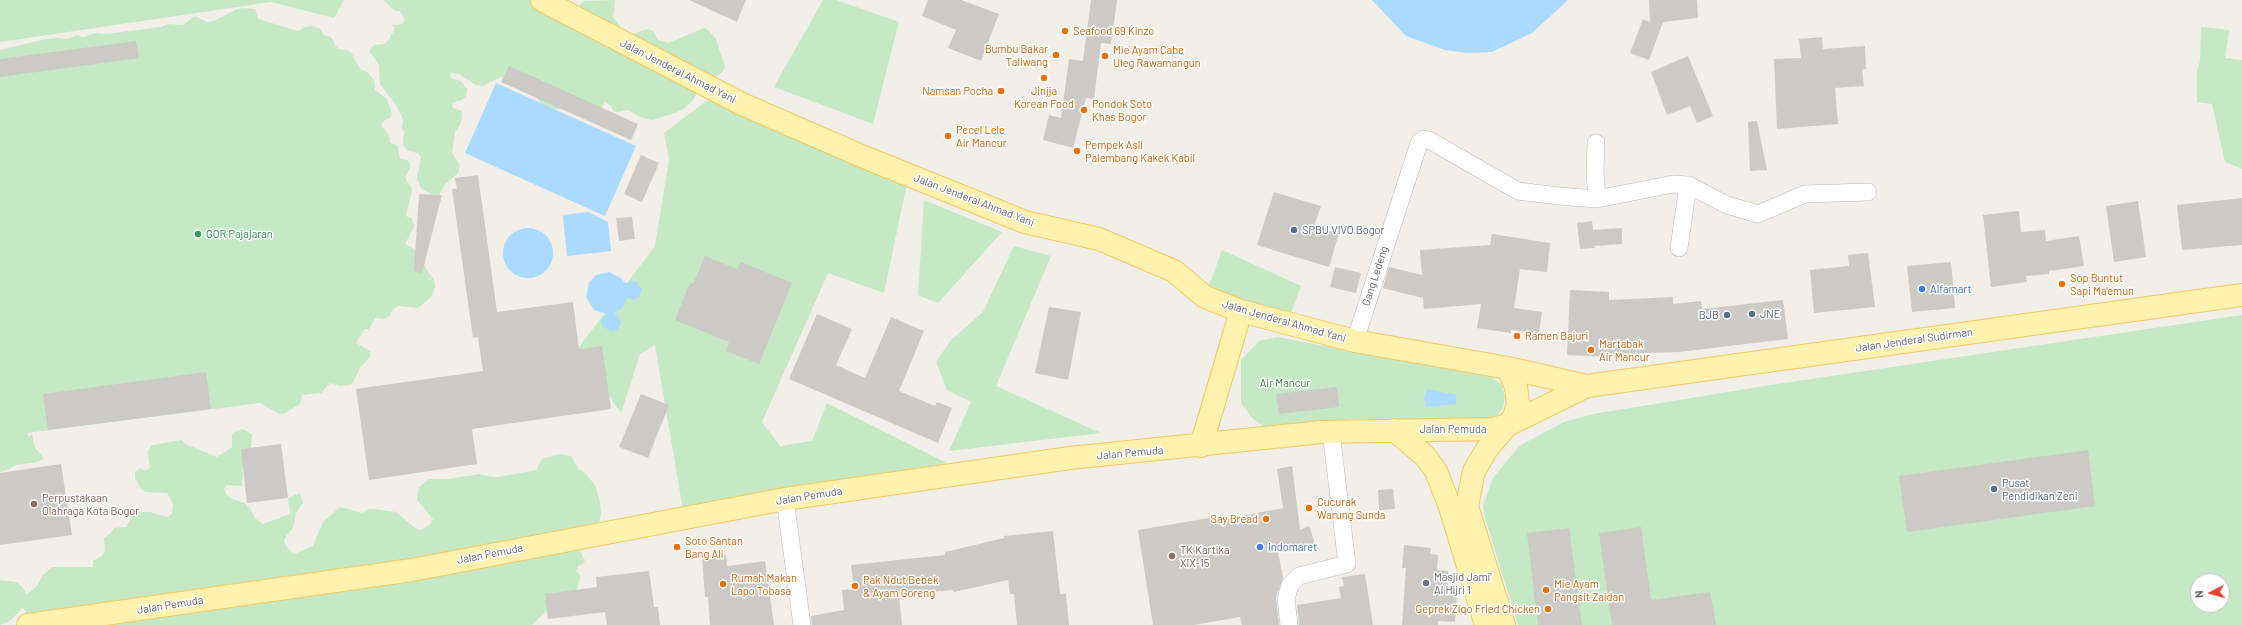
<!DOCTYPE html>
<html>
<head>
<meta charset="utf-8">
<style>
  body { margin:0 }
  #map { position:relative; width:2242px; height:625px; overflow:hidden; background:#f1efe8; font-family:Barlow,sans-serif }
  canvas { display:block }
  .north { position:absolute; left:2190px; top:573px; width:40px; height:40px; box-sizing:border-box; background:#fff; border:1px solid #bfc1c3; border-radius:50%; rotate:264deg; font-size:11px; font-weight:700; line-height:16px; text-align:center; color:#5f6368 }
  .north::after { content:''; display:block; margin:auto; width:14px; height:18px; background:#ea4335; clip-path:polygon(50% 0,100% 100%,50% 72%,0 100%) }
</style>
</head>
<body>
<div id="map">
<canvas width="2242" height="625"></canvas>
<div class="north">N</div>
</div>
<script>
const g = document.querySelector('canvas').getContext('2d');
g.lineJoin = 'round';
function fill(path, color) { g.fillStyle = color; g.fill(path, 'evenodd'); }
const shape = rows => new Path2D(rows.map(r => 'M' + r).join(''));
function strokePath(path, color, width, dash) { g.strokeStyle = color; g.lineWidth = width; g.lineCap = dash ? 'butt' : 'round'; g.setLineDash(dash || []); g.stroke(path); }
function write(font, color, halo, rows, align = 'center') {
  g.font = font + ' Barlow,sans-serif'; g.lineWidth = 3; g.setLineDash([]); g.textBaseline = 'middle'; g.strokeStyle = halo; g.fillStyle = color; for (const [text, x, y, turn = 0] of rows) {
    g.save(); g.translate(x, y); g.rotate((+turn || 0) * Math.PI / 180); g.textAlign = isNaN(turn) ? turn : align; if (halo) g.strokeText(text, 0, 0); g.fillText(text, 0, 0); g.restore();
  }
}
fill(shape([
  [0,0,344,0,334,18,271,2,0,42],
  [383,0,544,0,546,13,550,17,567,25,580,10,580,5,583,1,615,0,613,17,625,33,630,35,648,29,653,31,658,40,668,43,704,28,708,30,716,39,725,67,722,72,699,90,693,100,685,108,675,113,652,120,642,118,628,110,618,112,613,110,611,106,605,102,599,111,555,109,540,103,538,98,510,79,501,77,482,86,476,85,459,74,450,73,451,78,461,81,467,89,466,96,462,100,452,103,453,108,462,111,461,123,455,132,452,153,460,166,458,173,445,184,439,195,431,194,421,188,419,184,417,179,421,158,418,153,408,151,403,145,404,132,402,128,403,119,396,105,380,84,379,65,370,52,371,48,374,45,384,44,388,41,395,29,393,25,402,24,405,20,400,11,395,11],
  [823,0,836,0,899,22,873,124,774,87],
  [244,8,255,9,258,19,298,31,305,27,313,26,320,29,324,35,331,37,338,49,349,51,352,54,360,69,367,72,374,80,375,90,387,99,392,114,391,117,382,122,382,126,389,136,390,143,397,145,400,159,407,160,411,166,405,177,412,189,406,216,412,219,414,226,405,244,411,247,419,254,422,263,434,280,435,287,431,297,418,308,399,306,393,309,390,315,385,319,375,318,369,329,365,329,356,343,370,351,370,357,360,368,353,382,350,385,340,386,330,383,321,393,302,395,300,404,285,413,280,414,260,403,27,433,29,437,32,434,35,448,44,458,38,462,16,465,0,473,0,50,46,39,58,38,66,39,78,35,83,37,97,33,107,34,161,27,168,24,183,25,195,16,207,22,214,21,237,9],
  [2201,27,2229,30,2225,58,2242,60,2242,169,2225,162,2212,104,2197,102,2197,71,2200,61],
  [709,99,907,183,884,293,828,273,762,422,780,446,812,441,827,403,947,463,797,495,683,510,655,345,640,354,621,413,577,350,655,246,669,159,664,133],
  [924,200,1002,232,938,303,918,295],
  [1014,246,1051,256,996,386,1101,433,949,451,971,402,947,390,936,362,951,340,983,312],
  [1222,250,1301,286,1287,323,1205,297],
  [2242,315,2242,625,1518,625,1485,518,1483,505,1493,478,1519,446,1564,422,1593,414,1764,386],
  [2198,581,2222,581,2222,605,2198,605],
  [1277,337,1491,377,1502,385,1505,397,1503,408,1496,417,1487,420,1352,419,1268,429,1253,419,1241,403,1241,360,1259,341],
  [242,429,252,434,250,459,243,466,242,486,227,485,224,489,226,494,230,498,246,504,250,511,247,503,255,518,263,524,290,514,288,498,300,493,303,503,296,513,293,528,286,536,284,541,286,546,294,554,313,546,323,522,340,507,363,513,368,509,374,509,396,512,415,528,421,530,431,524,433,519,417,500,419,487,429,479,448,479,480,474,486,476,497,477,526,472,536,470,542,459,559,454,571,456,579,470,584,472,595,485,600,502,601,515,597,531,578,547,585,560,583,564,578,566,576,571,580,575,580,579,577,589,550,607,532,625,26,625,28,617,23,607,11,620,0,625,0,580,17,582,25,590,26,595,36,587,43,575,52,567,93,567,93,561,103,555,105,550,104,538,111,533,114,528,126,527,132,516,137,512,150,512,167,517,172,514,173,503,167,493,146,492,141,489,135,478,135,472,140,468,145,471,150,468,148,451,152,445,182,440,185,444,217,457,232,447,232,435,236,431]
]), '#c5e8c5');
fill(shape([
  [1372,0,1568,0,1532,33,1492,52,1468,53,1445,50,1406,36],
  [496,83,636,146,605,216,465,153],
  [588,212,608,222,611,251,567,256,563,215],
  '503 253a25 25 0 1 1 50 0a25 25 0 1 1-50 0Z',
  [609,272,621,278,625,283,635,281,642,290,639,297,633,300,627,298,622,308,614,313,620,319,621,324,618,329,612,332,602,326,601,321,606,314,594,310,586,297,589,283,596,275],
  [1427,389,1456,395,1456,404,1427,407,1424,398]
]), '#aadaff');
fill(shape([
  [689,0,746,0,737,22],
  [928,0,961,0,999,14,981,61,948,48,956,30,922,16],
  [1091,0,1117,0,1111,44,1101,43,1094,99,1086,98,1073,148,1043,140,1049,115,1061,118,1069,59,1083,61],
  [1649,0,1697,0,1698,18,1663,22,1649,60,1630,53,1643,19,1650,22],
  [1822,37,1823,49,1865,46,1866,69,1862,70,1864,86,1835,88,1838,124,1777,129,1774,59,1801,58,1799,39],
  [136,41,139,58,0,77,0,59],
  [1688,56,1713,116,1697,123,1690,106,1667,115,1651,72],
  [509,66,638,124,631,140,501,82],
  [1757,121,1767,170,1750,171,1748,122],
  [641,155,659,163,642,202,624,194],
  [478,175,497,312,573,302,579,349,602,346,611,409,472,429,477,464,369,480,356,389,483,371,478,337,473,338,452,189,457,189,455,178],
  [1274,192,1321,206,1314,226,1339,233,1329,267,1257,245],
  [419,194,442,195,422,273,414,271],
  [2242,198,2242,245,2182,250,2177,205],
  [2138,201,2146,257,2114,262,2106,206],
  [2019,211,2021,232,2045,230,2046,241,2079,236,2084,266,2049,271,2049,274,2026,276,2027,282,1991,287,1983,215],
  [632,217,635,239,619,241,616,218],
  [1592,221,1593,230,1622,228,1622,244,1594,246,1595,248,1580,249,1577,223],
  [1492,234,1550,243,1547,272,1520,269,1514,308,1542,312,1539,333,1511,330,1511,333,1477,328,1481,304,1424,309,1423,298,1383,288,1389,267,1422,275,1420,250,1490,245],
  [1868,253,1875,307,1814,313,1810,270,1849,266,1848,255],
  [705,256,737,269,741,262,792,283,759,364,726,351,729,342,675,320,690,283,693,284],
  [1951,262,1955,308,1912,312,1907,266],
  [1335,267,1361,273,1356,293,1330,287],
  [1570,290,1609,292,1609,300,1673,297,1673,304,1701,301,1702,309,1783,300,1788,339,1679,352,1616,354,1615,357,1567,355],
  [1049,307,1081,312,1068,380,1035,373],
  [817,314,852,329,836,365,865,378,891,317,924,331,899,391,935,406,937,402,952,408,938,443,789,379],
  [206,372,211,409,48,430,43,394],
  [1337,387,1339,407,1279,414,1276,394],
  [641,394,669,405,648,458,619,447],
  [281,444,288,498,247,503,241,449],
  [2088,450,2095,506,1907,532,1899,476],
  [61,464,72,535,0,545,0,473],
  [1292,466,1300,530,1309,526,1316,546,1278,552,1283,578,1276,597,1279,625,1242,625,1240,617,1194,625,1153,625,1138,530,1215,517,1215,521,1283,508,1277,469],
  [1393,489,1395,509,1379,510,1378,490],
  [1641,527,1651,600,1710,592,1716,625,1612,625,1599,533],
  [1569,528,1582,625,1538,625,1527,533],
  [1053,531,1060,594,1066,594,1069,625,1017,625,1014,594,1010,594,1008,580,954,592,953,590,899,595,902,625,812,625,811,616,844,610,842,590,854,589,851,565,945,555,945,552,1004,538,1004,536],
  [1404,545,1431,548,1430,554,1438,555,1437,570,1448,571,1447,594,1457,595,1455,622,1438,621,1438,625,1402,625,1406,568,1402,568],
  [726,555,727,566,765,561,774,625,710,625,708,597,705,597,702,557],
  [649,571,654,607,658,607,660,625,607,625,605,612,548,619,545,594,597,587,596,577],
  [1365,574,1373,625,1299,625,1297,605,1341,598,1339,587,1344,586,1342,577]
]), '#cccac5');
const street = shape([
  [1596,143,1595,172,1597,199],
  [1679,248,1688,185],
  [1355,341,1419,143,1424,139,1429,140,1518,191,1559,196,1597,199,1673,184,1688,185,1727,205,1758,214,1805,194,1868,192],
  [785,499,802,625],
  [1289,625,1286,599,1290,585,1299,576,1347,564,1331,432]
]);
const primary = shape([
  [542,0,742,104,864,157,1025,222,1099,239,1174,271,1205,297,1241,311,1355,341,1508,368,1587,386],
  [1394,430,1425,456,1436,471,1450,507,1486,625],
  [1201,446,1241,311],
  [28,625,412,570,785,499,1070,458,1322,432,1493,429,1510,424,1587,386,2242,295],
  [1504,625,1467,506,1474,471,1487,449,1514,417,1518,403,1516,387,1508,368]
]);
strokePath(street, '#b5b8bc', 18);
strokePath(primary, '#f2c960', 24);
strokePath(street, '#fff', 17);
strokePath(primary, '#fff2af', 22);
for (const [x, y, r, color] of [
  [1065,31,4,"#e8710a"],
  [1056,55,4,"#e8710a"],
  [1105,56,4,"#e8710a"],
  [1044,78,4,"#e8710a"],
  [1001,91,4,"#e8710a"],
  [1084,110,4,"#e8710a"],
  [948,136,4,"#e8710a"],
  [1077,151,4,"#e8710a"],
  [1294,230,4,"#5c6f8a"],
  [198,234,4,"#2e9e5b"],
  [2062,284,4,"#e8710a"],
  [1922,289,4,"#3f7fe0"],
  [1752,314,4,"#5c6f8a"],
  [1727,315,4,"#5c6f8a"],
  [1517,336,4,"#e8710a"],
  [1591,350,4,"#e8710a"],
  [1994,489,4,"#5c6f8a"],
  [34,504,4,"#8d6e63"],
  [1309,508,4,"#e8710a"],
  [1266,519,4,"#e8710a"],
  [677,547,4,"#e8710a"],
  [1260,547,4,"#3f7fe0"],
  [1172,556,4,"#8d6e63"],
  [1426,583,4,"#6b7280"],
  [723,584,4,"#e8710a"],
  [855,586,4,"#e8710a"],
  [1546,590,4,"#e8710a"],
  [1548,609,4,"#e8710a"]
]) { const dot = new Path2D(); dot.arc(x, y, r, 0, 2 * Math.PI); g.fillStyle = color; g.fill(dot); strokePath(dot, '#fff', 1.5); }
write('11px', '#c56008', '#fff', [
  ["Seafood 69 Kinzo",1073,31],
  ["Bumbu Bakar",1048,49,"right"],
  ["Taliwang",1048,62,"right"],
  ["Mie Ayam Cabe",1113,50],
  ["Uleg Rawamangun",1113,63],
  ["Namsan Pocha",993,91,"right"],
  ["Jinjja",1044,91,"center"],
  ["Korean Food",1044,104,"center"],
  ["Pondok Soto",1092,104],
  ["Khas Bogor",1092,117],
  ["Pecel Lele",956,130],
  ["Air Mancur",956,143],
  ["Pempek Asli",1085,145],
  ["Palembang Kakek Kabil",1085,158],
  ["Sop Buntut",2070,278],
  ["Sapi Ma'emun",2070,291],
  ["Ramen Bajuri",1525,336],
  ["Martabak",1599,344],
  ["Air Mancur",1599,357],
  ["Cucurak",1317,502],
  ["Warung Sunda",1317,515],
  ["Say Bread",1258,519,"right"],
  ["Soto Santan",685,541],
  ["Bang Ali",685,554],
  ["Rumah Makan",731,578],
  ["Lapo Tobasa",731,591],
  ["Pak Ndut Bebek",863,580],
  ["& Ayam Goreng",863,593],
  ["Mie Ayam",1554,584],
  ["Pangsit Zaidan",1554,597],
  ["Geprek Ziqo Fried Chicken",1540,609,"right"]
], 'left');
write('11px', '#5f6368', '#fff', [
  ["Jalan Jenderal Ahmad Yani",678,71,27],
  ["Jalan Jenderal Ahmad Yani",974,200,21],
  ["Gang Ledeng",1375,276,-72],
  ["Jalan Jenderal Ahmad Yani",1284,321,16],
  ["Jalan Jenderal Sudirman",1914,340,-8],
  ["Jalan Pemuda",1453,429],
  ["Jalan Pemuda",1130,453,-5],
  ["Jalan Pemuda",809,496,-9],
  ["Jalan Pemuda",490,554,-11],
  ["Jalan Pemuda",170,605,-9]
]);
write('11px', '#4e5e75', '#fff', [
  ["SPBU VIVO Bogor",1302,230],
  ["JNE",1760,314],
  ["BJB",1719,315,"right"],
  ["Pusat",2002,483],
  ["Pendidikan Zeni",2002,496]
], 'left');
write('11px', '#27864d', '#fff', [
  ["GOR Pajajaran",206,234]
], 'left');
write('11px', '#366cbe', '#fff', [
  ["Alfamart",1930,289],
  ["Indomaret",1268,547]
], 'left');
write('11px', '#348238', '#fff', [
  ["Air Mancur",1285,383]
]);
write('11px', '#785e54', '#fff', [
  ["Perpustakaan",42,498],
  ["Olahraga Kota Bogor",42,511],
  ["TK Kartika",1180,550],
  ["XIX-15",1180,563]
], 'left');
write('11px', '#5b616d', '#fff', [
  ["Masjid Jami'",1434,577],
  ["Al Hijri 1",1434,590]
], 'left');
</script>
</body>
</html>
